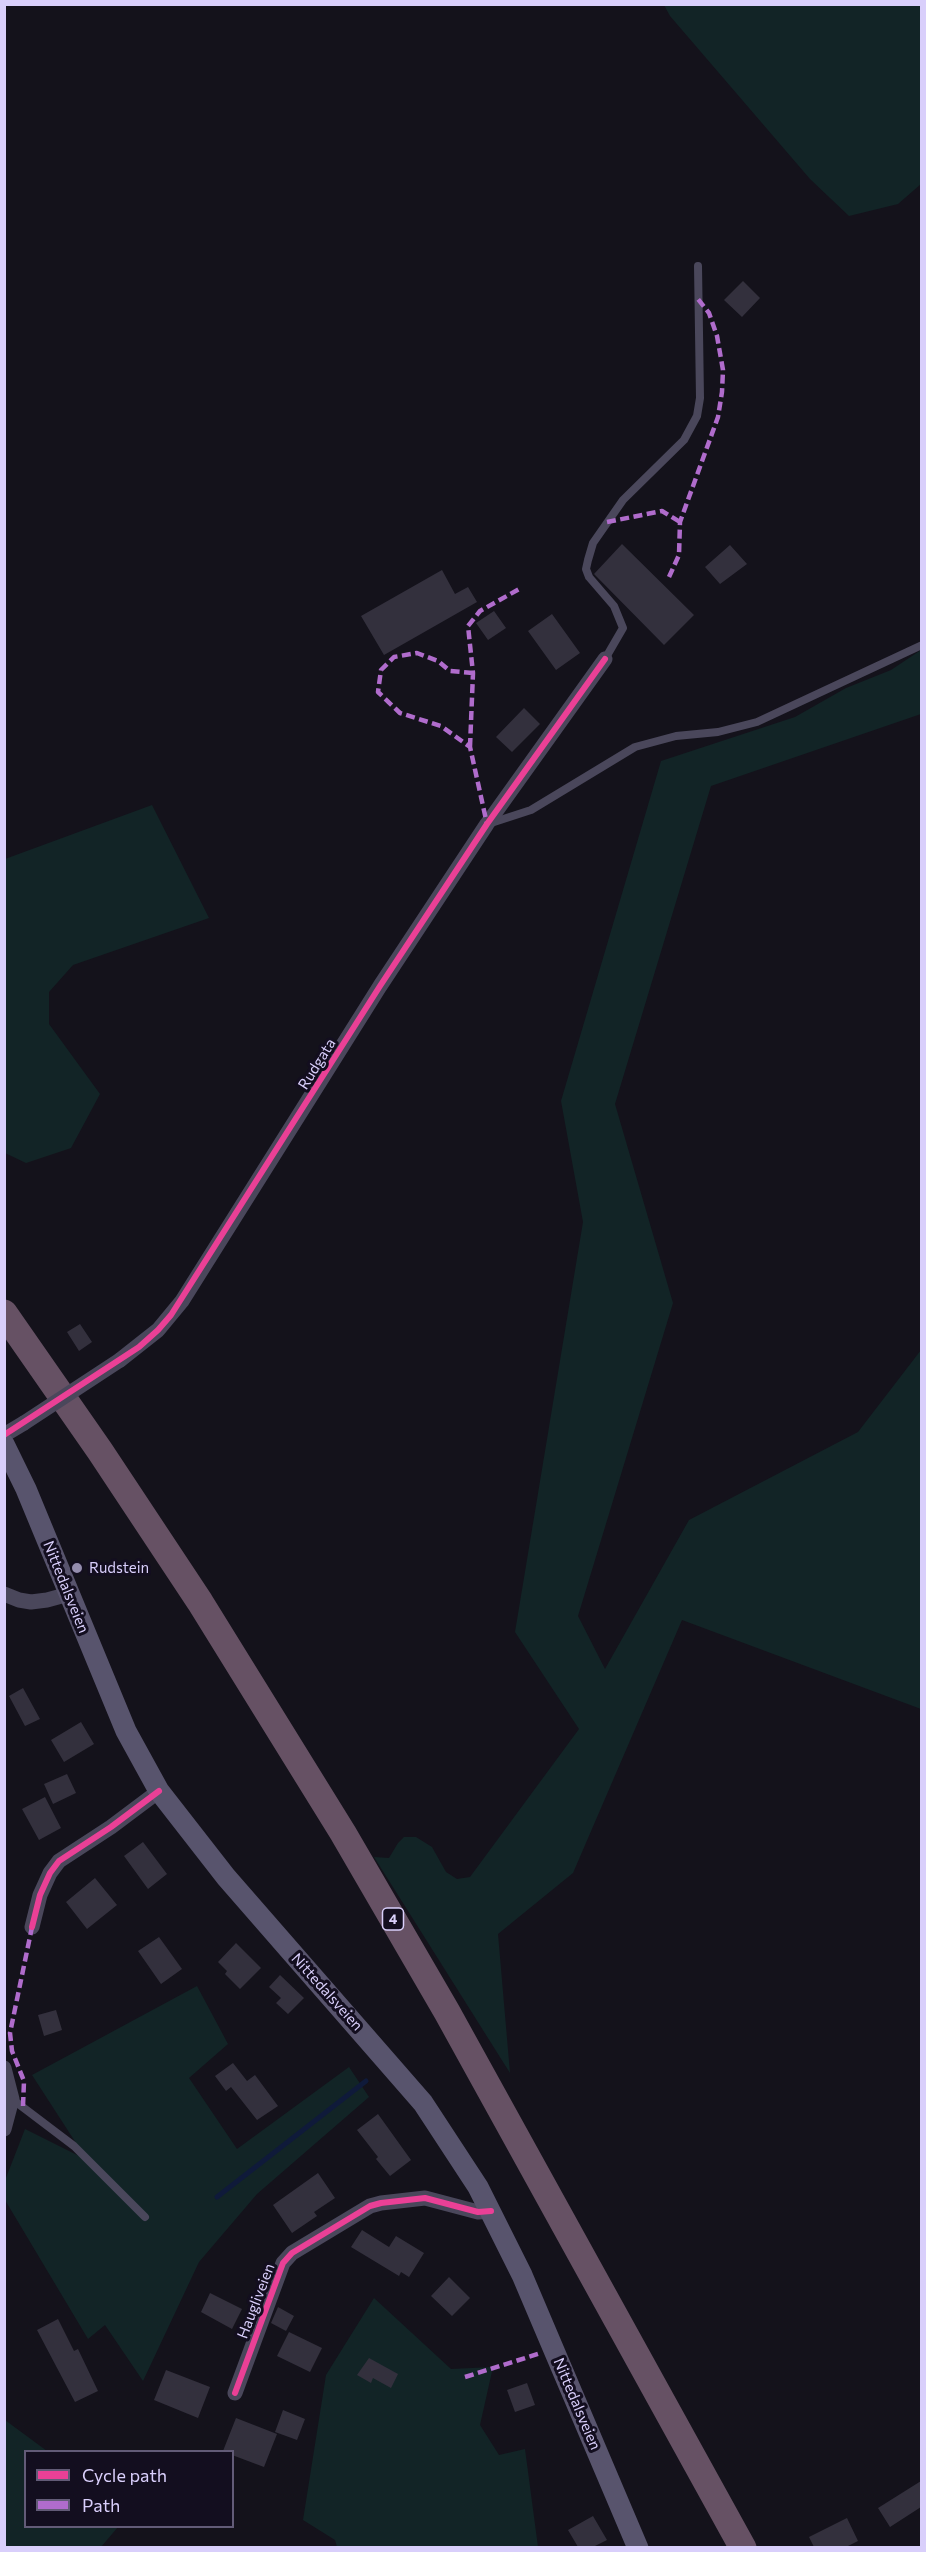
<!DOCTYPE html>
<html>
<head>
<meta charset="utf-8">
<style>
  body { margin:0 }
  #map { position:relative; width:926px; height:2552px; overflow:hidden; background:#14121b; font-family:Commissioner,sans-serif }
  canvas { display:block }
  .frame { position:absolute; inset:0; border:6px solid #d9cffb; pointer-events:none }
  .legend { position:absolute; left:24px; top:2450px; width:210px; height:78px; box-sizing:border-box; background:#130e1f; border:2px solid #625b77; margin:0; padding:8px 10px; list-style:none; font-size:18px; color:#d9cffb }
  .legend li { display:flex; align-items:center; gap:12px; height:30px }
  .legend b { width:30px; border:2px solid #625b77 }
</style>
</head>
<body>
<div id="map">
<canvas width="926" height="2552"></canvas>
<div class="frame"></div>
<ul class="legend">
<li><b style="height:8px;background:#ea4096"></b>Cycle path</li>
<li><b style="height:8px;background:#b06ccc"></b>Path</li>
</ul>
</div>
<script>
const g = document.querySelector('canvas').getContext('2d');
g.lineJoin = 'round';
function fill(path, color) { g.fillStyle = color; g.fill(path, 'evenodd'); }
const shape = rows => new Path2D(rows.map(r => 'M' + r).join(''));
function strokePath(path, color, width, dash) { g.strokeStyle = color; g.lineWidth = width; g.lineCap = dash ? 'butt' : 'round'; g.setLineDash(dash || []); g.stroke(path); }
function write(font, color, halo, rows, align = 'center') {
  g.font = font + ' Commissioner,sans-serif'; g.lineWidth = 6; g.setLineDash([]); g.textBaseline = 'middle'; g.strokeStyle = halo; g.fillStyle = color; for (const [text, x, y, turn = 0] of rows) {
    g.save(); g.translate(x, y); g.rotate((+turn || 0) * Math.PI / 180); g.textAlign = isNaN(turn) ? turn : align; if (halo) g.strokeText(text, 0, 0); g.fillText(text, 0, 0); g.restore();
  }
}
fill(shape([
  [664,5,921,5,921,184,898,204,849,216,810,179,670,16],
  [921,650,921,714,711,786,615,1104,673,1303,578,1616,605,1669,689,1520,858,1432,921,1350,921,1709,682,1620,573,1873,498,1934,510,2073,374,1857,389,1858,398,1843,404,1837,416,1837,432,1847,446,1872,457,1879,470,1877,579,1729,515,1632,583,1222,561,1101,661,761,795,717,846,688,891,670],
  [152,805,209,918,73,965,49,992,49,1024,100,1094,71,1148,26,1163,5,1153,5,859],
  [197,1986,228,2044,189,2078,237,2149,349,2067,369,2097,257,2194,199,2262,143,2381,105,2325,88,2339,5,2200,4,2183,25,2129,87,2160,32,2075],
  [374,2298,451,2369,493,2367,480,2425,499,2455,525,2449,538,2547,337,2547,335,2540,303,2520,326,2375],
  [5,2420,47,2451,26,2452,26,2526,118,2527,101,2547,5,2547]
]), '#122426');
strokePath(shape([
  [217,2197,366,2081]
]), '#0f1a3a', 5);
fill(shape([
  [743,281,760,298,742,317,724,300],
  [622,544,694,615,664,645,594,574],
  [730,545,747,564,720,584,705,567],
  [442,570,455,594,468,587,477,602,384,655,361,616],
  [494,611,506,628,488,640,476,623],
  [552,614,580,653,556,670,528,631],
  [524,708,540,724,512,752,496,737],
  [80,1324,92,1342,79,1351,67,1332],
  [23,1688,40,1719,25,1726,9,1696],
  [81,1722,94,1744,64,1762,51,1740],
  [67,1774,76,1793,53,1804,44,1784],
  [45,1797,61,1828,39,1840,22,1809],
  [143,1842,167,1874,148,1889,124,1856],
  [95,1878,117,1905,87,1929,66,1902],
  [159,1937,182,1969,161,1984,138,1951],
  [236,1943,261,1968,240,1989,225,1974,227,1971,218,1962],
  [280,1975,304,1998,288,2014,276,2003,281,1998,269,1987],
  [56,2010,62,2030,44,2036,38,2015],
  [233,2063,247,2081,255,2075,278,2106,257,2120,231,2087,226,2091,215,2076],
  [378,2114,411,2160,390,2176,376,2159,378,2157,357,2130],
  [318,2173,335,2198,314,2212,317,2216,292,2233,273,2205],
  [362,2230,389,2247,396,2236,424,2253,409,2277,401,2272,399,2276,351,2247],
  [449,2277,470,2298,452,2316,431,2296],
  [210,2293,242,2309,232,2329,201,2312],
  [278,2307,294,2316,286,2331,271,2323],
  [58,2319,74,2351,78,2349,98,2391,75,2402,37,2330],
  [289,2332,322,2348,310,2372,277,2356],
  [369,2358,398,2374,391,2388,373,2378,371,2383,357,2375],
  [166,2370,210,2387,198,2418,154,2400],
  [527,2383,535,2405,515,2412,507,2390],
  [283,2410,305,2419,297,2440,275,2432],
  [236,2418,277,2434,264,2467,232,2455,232,2451,223,2451],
  [921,2481,921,2507,890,2527,878,2508],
  [593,2516,607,2540,593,2547,578,2547,568,2530],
  [847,2518,858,2541,846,2547,814,2547,809,2537]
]), '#33303d');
strokePath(shape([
  [605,659,623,628,614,606,589,577,586,569,588,560,593,543,623,500,684,440,697,416,700,398,698,266],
  [488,824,531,810,635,747,676,736,718,732,757,722,922,645],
  [12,2099,74,2146,145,2217]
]), '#4a475b', 8);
strokePath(shape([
  [120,1360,158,1330,182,1301,380,986,487,824,605,659],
  [4,1435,24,1423],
  [4,1594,19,1600,31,1602,47,1600,69,1594],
  [32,1927,40,1895,50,1873,59,1861,111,1827,159,1791],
  [4,2068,12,2099,4,2129],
  [235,2393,283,2263,292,2253,370,2206,381,2203,425,2198,478,2212,491,2211]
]), '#4a475b', 15);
strokePath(shape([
  [4,1444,26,1489,126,1731,159,1791,226,1877,423,2103,478,2187,522,2275,638,2548]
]), '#58546d', 21);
strokePath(shape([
  [4,1313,100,1451,200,1602,343,1833,447,2012,743,2548]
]), '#665164', 27);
strokePath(shape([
  [24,1423,120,1360]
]), '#4a475b', 15);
strokePath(shape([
  [607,522,662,511,680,522],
  [669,577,679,555,680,522,718,417,722,392,723,370,717,336,709,313,698,299],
  [473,673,450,671,438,661,417,653,394,657,381,670,378,692,400,713,441,726,470,747,487,824],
  [470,747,473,673,468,626,480,611,521,588],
  [23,2106,24,2081,12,2051,10,2033,32,1927],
  [465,2377,541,2353]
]), '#b06ccc', 4.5, [9, 4.5]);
strokePath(shape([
  [4,1435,139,1347,158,1330,171,1315,380,986,487,824,605,659],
  [32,1927,40,1895,50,1873,59,1861,111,1827,159,1791],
  [235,2393,283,2263,292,2253,370,2206,381,2203,425,2198,478,2212,491,2211]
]), '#ea4096', 6);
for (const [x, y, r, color] of [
  [77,1568,6,"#948dad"]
]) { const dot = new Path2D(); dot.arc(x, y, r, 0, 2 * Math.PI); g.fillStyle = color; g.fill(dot); strokePath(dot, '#130e1f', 2); }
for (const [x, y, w] of [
  [393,1919,21]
]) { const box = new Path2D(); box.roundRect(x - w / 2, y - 11, w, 22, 4.5); g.fillStyle = '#130e1f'; g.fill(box); strokePath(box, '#d9cffb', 1.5); }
write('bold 14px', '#d9cffb', null, [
  ["4",393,1919]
]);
write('15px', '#d9cffb', '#130e1f', [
  ["Rudgata",317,1064,-58],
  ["Nittedalsveien",66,1587,68],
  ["Nittedalsveien",327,1992,48],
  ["Haugliveien",256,2301,-69],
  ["Nittedalsveien",577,2404,67]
]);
write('15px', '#d9cffb', '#130e1f', [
  ["Rudstein",89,1568]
], 'left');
</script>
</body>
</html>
